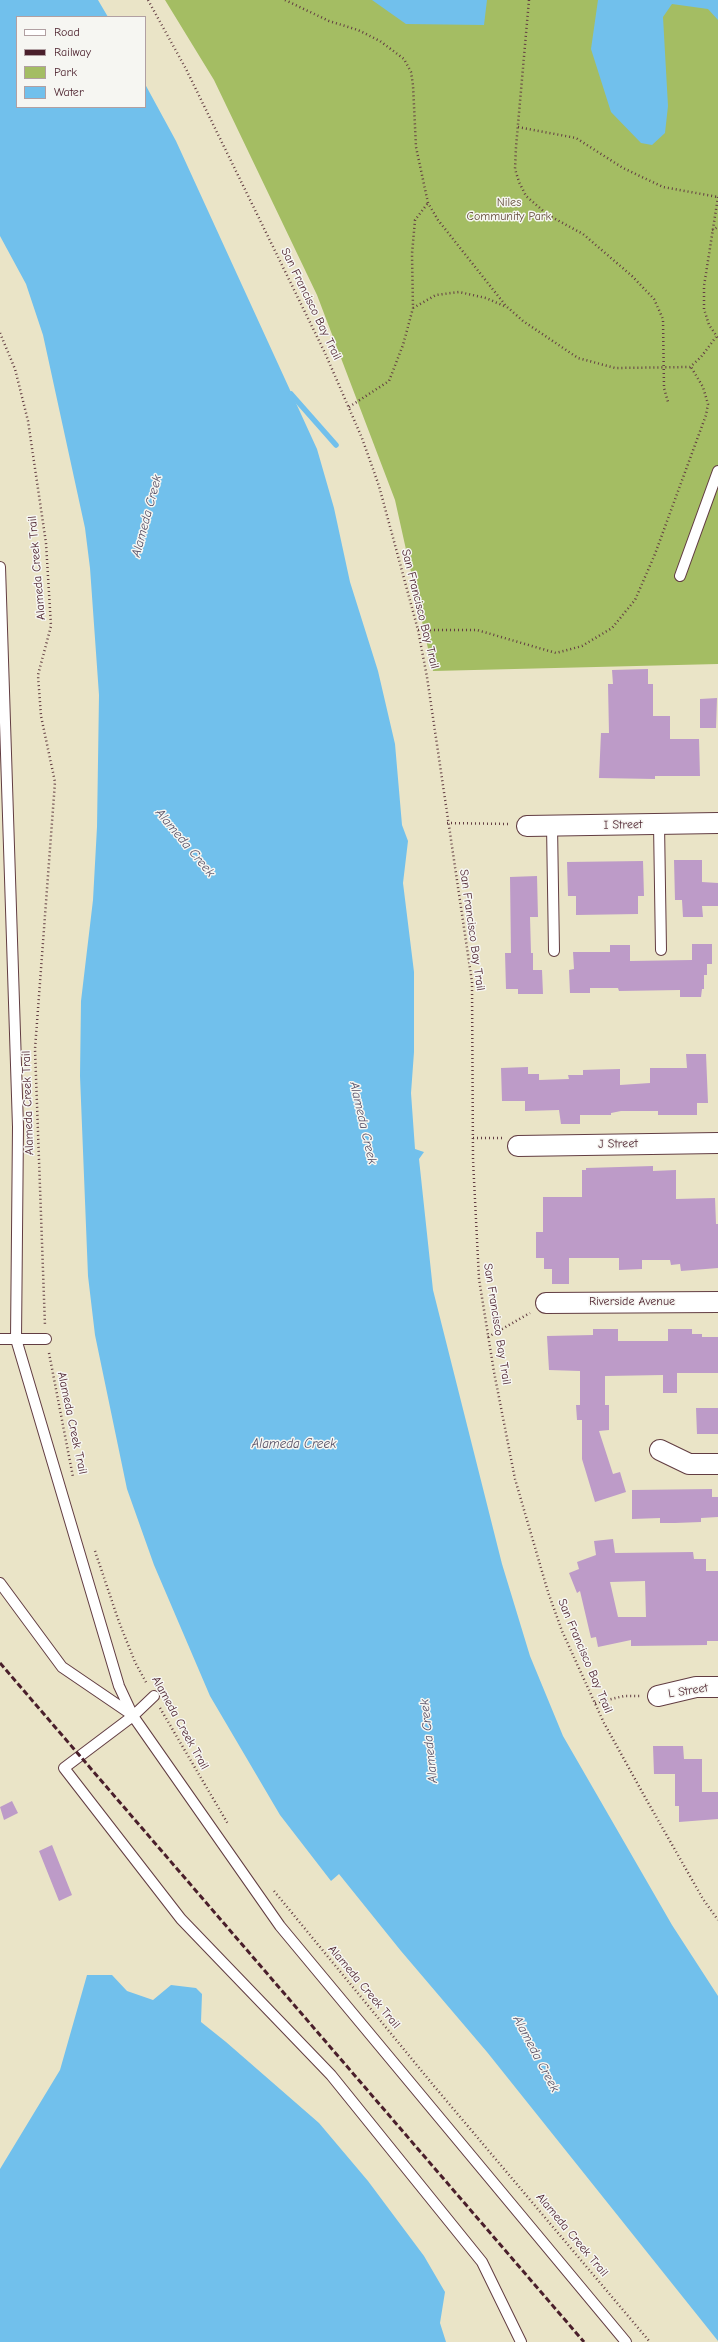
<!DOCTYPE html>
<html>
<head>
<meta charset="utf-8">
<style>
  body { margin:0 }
  #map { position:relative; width:718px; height:2342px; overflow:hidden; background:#eae4c7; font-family:"Comic Neue",sans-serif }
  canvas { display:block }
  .legend { position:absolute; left:16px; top:16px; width:130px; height:92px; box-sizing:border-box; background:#f6f6f2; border:1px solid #b1a0a2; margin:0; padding:5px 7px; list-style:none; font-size:12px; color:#4a1f2b }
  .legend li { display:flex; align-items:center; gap:8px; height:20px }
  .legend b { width:20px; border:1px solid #b1a0a2 }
</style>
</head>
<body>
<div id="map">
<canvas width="718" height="2342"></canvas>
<ul class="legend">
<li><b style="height:5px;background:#fff"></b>Road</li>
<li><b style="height:5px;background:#4a1f2b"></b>Railway</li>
<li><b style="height:11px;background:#a4bd63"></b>Park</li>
<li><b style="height:11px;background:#71c0ec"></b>Water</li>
</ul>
</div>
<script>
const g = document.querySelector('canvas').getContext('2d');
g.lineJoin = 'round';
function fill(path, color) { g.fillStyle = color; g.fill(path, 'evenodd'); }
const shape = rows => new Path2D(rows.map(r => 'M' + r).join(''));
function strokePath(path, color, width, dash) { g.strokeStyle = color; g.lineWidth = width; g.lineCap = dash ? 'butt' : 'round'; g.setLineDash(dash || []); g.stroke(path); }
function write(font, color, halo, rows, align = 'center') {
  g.font = font + ' "Comic Neue",sans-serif'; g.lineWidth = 3; g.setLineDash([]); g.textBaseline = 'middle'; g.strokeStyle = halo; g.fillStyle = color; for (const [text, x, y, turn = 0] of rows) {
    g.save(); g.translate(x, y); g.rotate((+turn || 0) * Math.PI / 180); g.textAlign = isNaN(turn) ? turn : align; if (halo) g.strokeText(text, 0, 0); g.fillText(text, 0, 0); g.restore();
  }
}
fill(shape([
  [165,0,718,0,718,664,433,671,395,500,317,295,214,80]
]), '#a4bd63');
fill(shape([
  [0,0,98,0,108,17,17,17,17,107,145,107,145,84,176,141,317,449,334,508,350,582,378,671,395,744,402,825,408,841,403,883,414,972,414,1052,411,1093,415,1149,424,1152,419,1159,433,1290,502,1564,530,1656,563,1736,672,1925,718,1996,718,2341,487,2052,401,1951,339,1874,331,1881,280,1815,210,1696,154,1565,127,1489,95,1335,88,1276,80,1076,81,1001,93,900,97,827,99,695,90,568,85,528,43,335,26,284,0,236],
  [372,0,487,0,484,25,406,24],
  [598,0,718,0,718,20,708,9,672,4,663,17,668,106,665,133,652,145,641,143,611,112,591,49],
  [87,1975,112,1975,127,1991,153,2000,171,1985,196,1988,202,1994,201,2022,226,2042,319,2123,368,2181,424,2256,445,2292,440,2323,446,2342,0,2342,0,2169,60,2070]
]), '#71c0ec');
strokePath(shape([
  [291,394,336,445]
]), '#71c0ec', 5.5);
fill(shape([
  [648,669,648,684,653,684,653,716,670,716,670,739,699,739,700,776,655,776,655,779,599,778,601,733,609,733,608,684,613,684,612,670],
  [717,698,716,728,700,728,700,699],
  [674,860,702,860,702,882,718,883,718,906,702,906,703,917,683,917,682,900,675,900],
  [643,861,644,896,638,896,638,914,576,915,576,896,568,896,567,862],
  [537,876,538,917,530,917,531,953,533,953,533,970,542,970,543,994,518,994,518,989,506,989,505,953,511,953,510,877],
  [692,944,712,944,712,964,707,964,707,975,704,975,704,989,702,989,701,997,680,997,680,990,619,991,618,988,590,988,590,993,570,993,569,970,574,969,573,952,610,952,610,945,630,945,630,961,692,960],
  [686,1054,706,1054,708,1103,697,1103,697,1115,658,1115,658,1111,621,1111,611,1113,611,1115,580,1115,580,1124,561,1124,559,1110,525,1111,525,1101,502,1101,501,1068,528,1067,528,1074,539,1074,539,1080,569,1079,568,1075,583,1075,583,1070,620,1069,620,1085,650,1083,650,1068,687,1068],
  [653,1166,653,1171,676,1170,676,1199,715,1198,716,1224,718,1224,718,1268,681,1271,680,1264,671,1265,670,1260,642,1260,642,1269,619,1270,619,1258,569,1258,569,1284,552,1284,552,1269,544,1269,544,1258,536,1258,536,1232,543,1232,543,1197,582,1197,582,1170,586,1170,586,1168],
  [593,1329,618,1329,618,1341,668,1341,668,1329,692,1329,692,1334,702,1334,702,1337,718,1337,718,1373,677,1373,677,1393,663,1393,663,1375,605,1376,605,1405,609,1405,609,1430,599,1431,613,1474,620,1472,626,1492,595,1502,582,1459,582,1420,577,1420,576,1405,580,1405,580,1371,549,1370,547,1336,593,1335],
  [696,1408,718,1408,718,1434,697,1434],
  [712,1489,712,1497,718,1497,718,1517,701,1518,701,1522,675,1523,660,1523,660,1518,632,1519,632,1490],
  [613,1539,615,1553,693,1552,694,1559,706,1559,706,1571,718,1571,718,1641,707,1641,707,1645,631,1646,631,1640,598,1647,596,1637,591,1638,580,1591,577,1593,569,1573,579,1569,577,1562,596,1555,594,1541],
  [645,1581,646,1617,618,1617,610,1582],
  [653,1746,683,1746,684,1759,702,1759,702,1792,718,1792,718,1819,679,1822,679,1806,675,1806,675,1774,654,1774],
  [12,1801,18,1813,4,1820,0,1807],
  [52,1845,72,1895,59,1901,39,1851]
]), '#bd9bc8');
const lane = shape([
  [0,567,18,1127,16,1339,119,1686,133,1716,280,1926,626,2342],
  [680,576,718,471],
  [659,824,661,950],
  [552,825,554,951],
  [0,1339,46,1339],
  [0,1583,62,1667,131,1714],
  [154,1696,133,1716,64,1768,181,1919,331,2075,482,2262,521,2342]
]);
const street = shape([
  [527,826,718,823],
  [518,1146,718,1143],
  [546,1303,718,1302],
  [660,1450,689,1464,718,1464],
  [658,1696,696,1687,718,1687]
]);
strokePath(lane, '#623d42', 12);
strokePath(street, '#623d42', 22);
strokePath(shape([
  [148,0,186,69,325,353,362,438,379,486,418,630,427,677,472,982,473,1160,479,1279,494,1372,515,1479,548,1592,562,1631,604,1723,646,1799,703,1899,718,1920],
  [285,0,329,21,358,30,380,41,404,59,411,72,413,85,416,147,428,203,438,220,506,306,523,321,578,358,615,368,690,367,701,357,716,337],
  [529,0,516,147,515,169,519,182,526,196,548,215,583,234,632,276,654,299,663,319,664,388,668,402],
  [518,127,576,138,623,168,663,187,718,197],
  [718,197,704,286,704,309,709,325,718,338],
  [712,230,718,227],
  [413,308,436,295,459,292,486,298,504,306],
  [0,333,15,369,28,421,46,543,51,626,38,675,41,716,55,782,35,1049,45,1326],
  [349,407,389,381,403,345,413,308,412,254,415,220,428,203],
  [418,630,477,630,556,653,582,646,612,628,635,600,655,554,706,415,708,404,703,387,691,367],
  [447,823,509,824],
  [473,1138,502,1138],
  [488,1337,530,1313],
  [49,1353,73,1477],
  [95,1551,119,1622,135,1662,147,1684],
  [595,1703,624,1696,640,1696],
  [160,1708,228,1824],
  [274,1891,434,2086,650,2342]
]), '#623d42', 2.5, [1, 3]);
strokePath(lane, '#fff', 10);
strokePath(street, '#fff', 20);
strokePath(shape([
  [0,1663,584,2342]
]), '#4a1f2b', 3, [6, 3]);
write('12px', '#654e3c', '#f6f6f2', [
  ["Niles",509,203],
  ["Community Park",509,217]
]);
write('12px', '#4a1f2b', '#f6f6f2', [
  ["San Francisco Bay Trail",311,304,64],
  ["Alameda Creek Trail",37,568,-95],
  ["San Francisco Bay Trail",420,609,76],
  ["I Street",623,825,-1],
  ["San Francisco Bay Trail",472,930,82],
  ["Alameda Creek Trail",28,1103,-92],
  ["J Street",618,1144,-1],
  ["Riverside Avenue",632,1302],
  ["San Francisco Bay Trail",497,1324,81],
  ["Alameda Creek Trail",72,1423,78],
  ["San Francisco Bay Trail",585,1656,67],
  ["L Street",688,1691,-9],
  ["Alameda Creek Trail",180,1723,61],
  ["Alameda Creek Trail",364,1987,50],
  ["Alameda Creek Trail",572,2235,50]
]);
write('italic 13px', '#564f65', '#f6f6f2', [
  ["Alameda Creek",147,516,-75],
  ["Alameda Creek",185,843,50],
  ["Alameda Creek",363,1123,77],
  ["Alameda Creek",294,1444],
  ["Alameda Creek",429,1741,-96],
  ["Alameda Creek",536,2054,62]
]);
</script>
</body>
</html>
